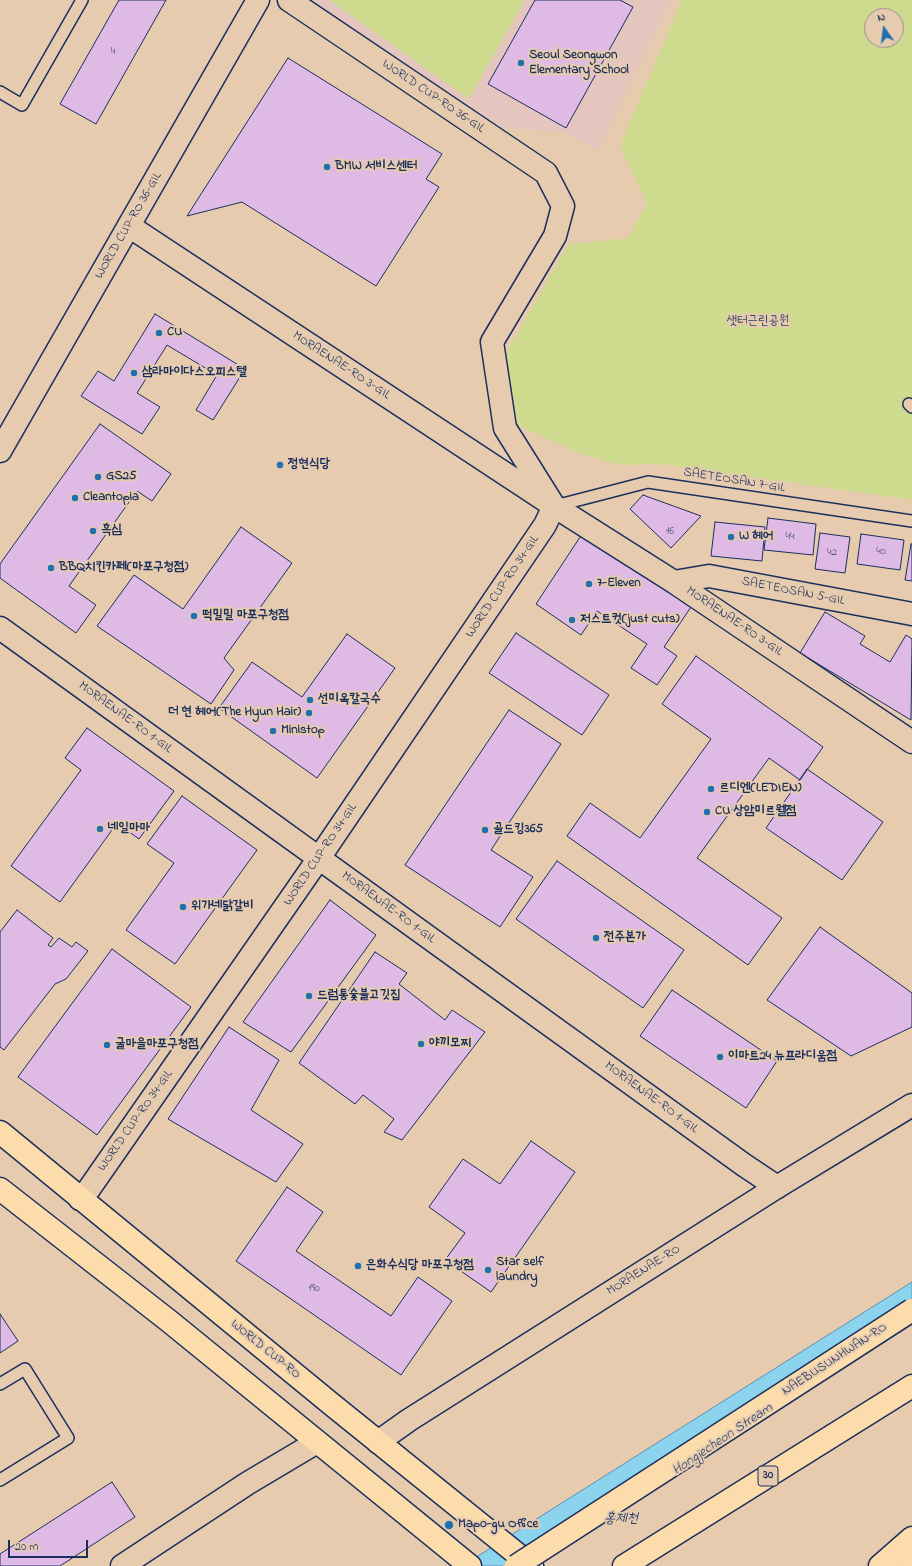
<!DOCTYPE html>
<html>
<head>
<meta charset="utf-8">
<style>
  body { margin:0 }
  #map { position:relative; width:912px; height:1566px; overflow:hidden; background:#e6cbae; font-family:"Indie Flower",sans-serif }
  canvas { display:block }
  .north { position:absolute; left:864px; top:8px; width:40px; height:40px; box-sizing:border-box; background:#e6cbae; border:1px solid #958d8e; border-radius:50%; rotate:346deg; font-size:11px; font-weight:700; line-height:16px; text-align:center; color:#1b2f5e }
  .north::after { content:''; display:block; margin:auto; width:14px; height:18px; background:#1f6fb2; clip-path:polygon(50% 0,100% 100%,50% 72%,0 100%) }
  .scale { position:absolute; left:8px; top:1540px; width:80px; height:18px; box-sizing:border-box; border:2px solid #1b2f5e; border-top:0; padding-left:5px; font-size:12px; line-height:14px; white-space:nowrap; color:#1b2f5e; -webkit-text-stroke:3px #e6cbae; paint-order:stroke }
</style>
</head>
<body>
<div id="map">
<canvas width="912" height="1566"></canvas>
<div class="north">N</div>
<div class="scale">20 m</div>
</div>
<script>
const g = document.querySelector('canvas').getContext('2d');
g.lineJoin = 'round';
function fill(path, color) { g.fillStyle = color; g.fill(path, 'evenodd'); }
const shape = rows => new Path2D(rows.map(r => 'M' + r).join(''));
function strokePath(path, color, width, dash) { g.strokeStyle = color; g.lineWidth = width; g.lineCap = dash ? 'butt' : 'round'; g.setLineDash(dash || []); g.stroke(path); }
function write(font, color, halo, rows, align = 'center') {
  g.font = font + ' "Indie Flower","Poor Story",sans-serif'; g.lineWidth = 4; g.setLineDash([]); g.textBaseline = 'middle'; g.strokeStyle = halo; g.fillStyle = color; for (const [text, x, y, turn = 0] of rows) {
    g.save(); g.translate(x, y); g.rotate((+turn || 0) * Math.PI / 180); g.textAlign = isNaN(turn) ? turn : align; if (halo) g.strokeText(text, 0, 0); g.fillText(text, 0, 0); g.restore();
  }
}
fill(shape([
  [311,0,672,0,598,149,562,132,492,127]
]), '#e4c6be');
fill(shape([
  [329,0,525,0,469,99],
  [682,0,912,0,912,500,661,464,619,465,579,453,512,423,507,351,568,245,628,238,647,204,620,146],
  [872,16,896,16,896,40,872,40]
]), '#cedb8f');
const water = shape([
  [912,1282,912,1387,634,1566,462,1566,912,1282]
]);
fill(water, '#8cd3ee');
strokePath(water, '#5f91b4', 1);
fill(shape([
  [912,1300,912,1389,637,1566,502,1566]
]), '#e6cbae');
const building = shape([
  [119,0,166,0,96,124,60,104,119,0],
  [535,0,620,0,633,7,566,128,488,84,535,0],
  [288,58,442,154,426,179,439,187,376,286,242,202,187,216,288,58],
  [155,314,245,369,213,420,196,410,217,375,167,345,137,393,160,407,142,434,81,396,98,371,114,381,155,314],
  [100,424,171,474,152,501,137,491,69,586,96,605,76,633,0,578,0,564,100,424],
  [643,495,701,516,671,548,630,509,643,495],
  [768,518,816,524,813,555,764,550,768,518],
  [715,522,765,527,762,561,711,556,715,522],
  [241,527,292,563,224,658,234,670,211,704,97,626,134,575,183,609,241,527],
  [584,531,693,604,664,647,677,656,657,685,631,668,647,644,597,611,581,635,536,604,584,531],
  [820,533,850,537,845,573,815,569,820,533],
  [861,534,904,540,900,570,857,564,861,534],
  [911,544,912,544,912,581,905,580,911,544],
  [825,612,865,636,860,644,890,662,906,635,912,639,911,720,800,653,825,612],
  [516,633,609,695,582,735,489,673,516,633],
  [347,634,395,668,317,778,219,708,252,662,302,697,347,634],
  [696,656,823,747,800,780,769,758,697,858,782,918,748,965,567,836,590,803,640,838,711,739,662,704,696,656],
  [509,710,561,744,491,850,533,877,500,927,405,865,509,710],
  [87,728,174,791,139,839,117,823,60,902,11,866,81,770,65,758,87,728],
  [807,769,883,822,842,880,766,828,807,769],
  [182,796,257,850,175,964,126,930,174,863,147,844,182,796],
  [557,861,684,950,643,1008,516,919,557,861],
  [330,900,376,935,291,1052,243,1022,330,900],
  [17,910,53,938,48,945,51,947,59,938,72,947,76,942,88,951,66,979,55,984,4,1050,0,1047,0,932,17,910],
  [820,927,912,993,912,1027,851,1056,767,1000,820,927],
  [112,949,191,1007,97,1135,18,1077,112,949],
  [375,952,407,973,399,984,445,1020,452,1010,485,1032,402,1140,384,1132,394,1119,363,1095,355,1104,299,1063,375,952],
  [672,990,777,1061,746,1108,640,1036,672,990],
  [229,1027,279,1060,251,1110,303,1144,276,1182,168,1119,229,1027],
  [531,1141,575,1172,491,1292,445,1260,465,1233,429,1207,463,1159,500,1184,531,1141],
  [287,1187,323,1212,296,1251,391,1316,418,1277,452,1301,401,1375,236,1261,287,1187],
  [0,1314,18,1341,0,1353,0,1314],
  [112,1482,135,1517,60,1566,0,1566,0,1554,112,1482]
]);
fill(building, '#debae4');
strokePath(building, '#1b2f5e', 1);
const service = shape([
  [0,92,22,105,82,0],
  [909,404,912,407],
  [555,506,648,482,912,521],
  [0,1384,25,1369,68,1438,0,1480]
]);
const minor = shape([
  [129,226,554,506,674,582,912,742],
  [674,582,709,576,912,614],
  [0,628,744,1165,777,1187],
  [80,1199,89,1189,319,858,545,525,554,506,505,428,492,342,555,236,563,206,546,173,289,0],
  [122,1566,248,1483,317,1442]
]);
const secondary = shape([
  [0,451,258,0],
  [378,1442,409,1420,777,1187,912,1105]
]);
const primary = shape([
  [0,1132,330,1403,532,1566],
  [0,1189,169,1321,470,1566],
  [898,1566,912,1557]
]);
const trunk = shape([
  [624,1566,912,1386],
  [880,1566,912,1538]
]);
strokePath(service, '#1b2f5e', 14);
strokePath(minor, '#1b2f5e', 25);
strokePath(secondary, '#1b2f5e', 25);
strokePath(primary, '#1b2f5e', 25);
strokePath(trunk, '#1b2f5e', 25);
strokePath(service, '#e6cbae', 11);
strokePath(minor, '#e6cbae', 22);
strokePath(secondary, '#e6cbae', 22);
strokePath(primary, '#fddcac', 22);
strokePath(trunk, '#fddcac', 22);
const trunkBridge = shape([
  [516,1566,912,1310]
]);
strokePath(trunkBridge, '#1b2f5e', 25, []);
strokePath(trunkBridge, '#fddcac', 22);
for (const [x, y, r, color] of [
  [521,63,4,"#1f6fb2"],
  [327,167,4,"#1f6fb2"],
  [159,333,4,"#1f6fb2"],
  [134,373,4,"#1f6fb2"],
  [280,465,4,"#1f6fb2"],
  [98,477,4,"#1f6fb2"],
  [75,498,4,"#1f6fb2"],
  [93,531,4,"#1f6fb2"],
  [731,537,4,"#1f6fb2"],
  [51,568,4,"#1f6fb2"],
  [589,584,4,"#1f6fb2"],
  [194,616,4,"#1f6fb2"],
  [572,620,4,"#1f6fb2"],
  [310,700,4,"#1f6fb2"],
  [309,713,4,"#1f6fb2"],
  [273,731,4,"#1f6fb2"],
  [711,789,4,"#1f6fb2"],
  [707,812,4,"#1f6fb2"],
  [100,829,4,"#1f6fb2"],
  [485,830,4,"#1f6fb2"],
  [183,907,4,"#1f6fb2"],
  [596,938,4,"#1f6fb2"],
  [309,996,4,"#1f6fb2"],
  [421,1044,4,"#1f6fb2"],
  [107,1045,4,"#1f6fb2"],
  [720,1057,4,"#1f6fb2"],
  [358,1266,4,"#1f6fb2"],
  [488,1270,4,"#1f6fb2"],
  [449,1525,5,"#1f6fb2"]
]) { const dot = new Path2D(); dot.arc(x, y, r, 0, 2 * Math.PI); g.fillStyle = color; g.fill(dot); strokePath(dot, '#e6cbae', 1.5); }
write('11px', '#4c5280', null, [
  ["4",113,52],
  ["16",670,532],
  ["44",790,537],
  ["40",881,552],
  ["42",832,553],
  ["190",314,1289]
]);
for (const [x, y, w] of [
  [768,1476,20]
]) { const box = new Path2D(); box.roundRect(x - w / 2, y - 10, w, 20, 3); g.fillStyle = '#e6cbae'; g.fill(box); strokePath(box, '#1b2f5e', 1); }
write('bold 12px', '#1b2f5e', null, [
  ["30",768,1476]
]);
write('bold 13px', '#1b2f5e', '#e6cbae', [
  ["Seoul Seongwon",529,56],
  ["Elementary School",529,71],
  ["BMW 서비스센터",335,167],
  ["CU",167,333],
  ["삼라마이다스오피스텔",142,373],
  ["정현식당",288,465],
  ["GS25",106,477],
  ["Cleantopia",83,498],
  ["흑심",101,531],
  ["W 헤어",739,537],
  ["BBQ치킨카페(마포구청점)",59,568],
  ["7-Eleven",597,584],
  ["떡밀밀 마포구청점",202,616],
  ["저스트컷(just cuts)",580,620],
  ["선미옥칼국수",318,700],
  ["더 현 헤어(The Hyun Hair)",301,713,"right"],
  ["Ministop",281,731],
  ["르디엔(LEDIEN)",719,789],
  ["CU 상암미르웰점",715,812],
  ["네일마마",108,829],
  ["골드킹365",493,830],
  ["위가네닭갈비",191,907],
  ["전주본가",604,938],
  ["드럼통숯불고깃집",317,996],
  ["야끼모찌",429,1044],
  ["굴마을마포구청점",115,1045],
  ["이마트24 뉴프라디움점",728,1057],
  ["Star self",496,1263],
  ["laundry",496,1278],
  ["은화수식당 마포구청점",366,1266],
  ["Mapo-gu Office",458,1525]
], 'left');
write('13px', '#1b2f5e', '#e6cbae', [
  ["WORLD CUP-RO 36-GIL",433,97,34],
  ["WORLD CUP-RO 36-GIL",129,226,-60],
  ["MORAENAE-RO 3-GIL",341,366,33],
  ["SAETEOSAN 7-GIL",734,481,9],
  ["WORLD CUP-RO 34-GIL",503,587,-56],
  ["SAETEOSAN 5-GIL",793,592,11],
  ["MORAENAE-RO 3-GIL",734,622,34],
  ["MORAENAE-RO 1-GIL",125,718,36],
  ["WORLD CUP-RO 34-GIL",321,855,-56],
  ["MORAENAE-RO 1-GIL",388,908,36],
  ["MORAENAE-RO 1-GIL",651,1098,36],
  ["WORLD CUP-RO 34-GIL",136,1121,-55],
  ["MORAENAE-RO",644,1271,-32],
  ["WORLD CUP-RO",265,1350,39],
  ["NAEBUSUNHWAN-RO",835,1360,-33]
]);
write('13px', '#2d4063', '#e6cbae', [
  ["샛터근린공원",758,322]
]);
write('italic 14px', '#263f6c', '#e6cbae', [
  ["Hongjecheon Stream",723,1440,-34],
  ["홍제천",621,1520]
]);
</script>
</body>
</html>
